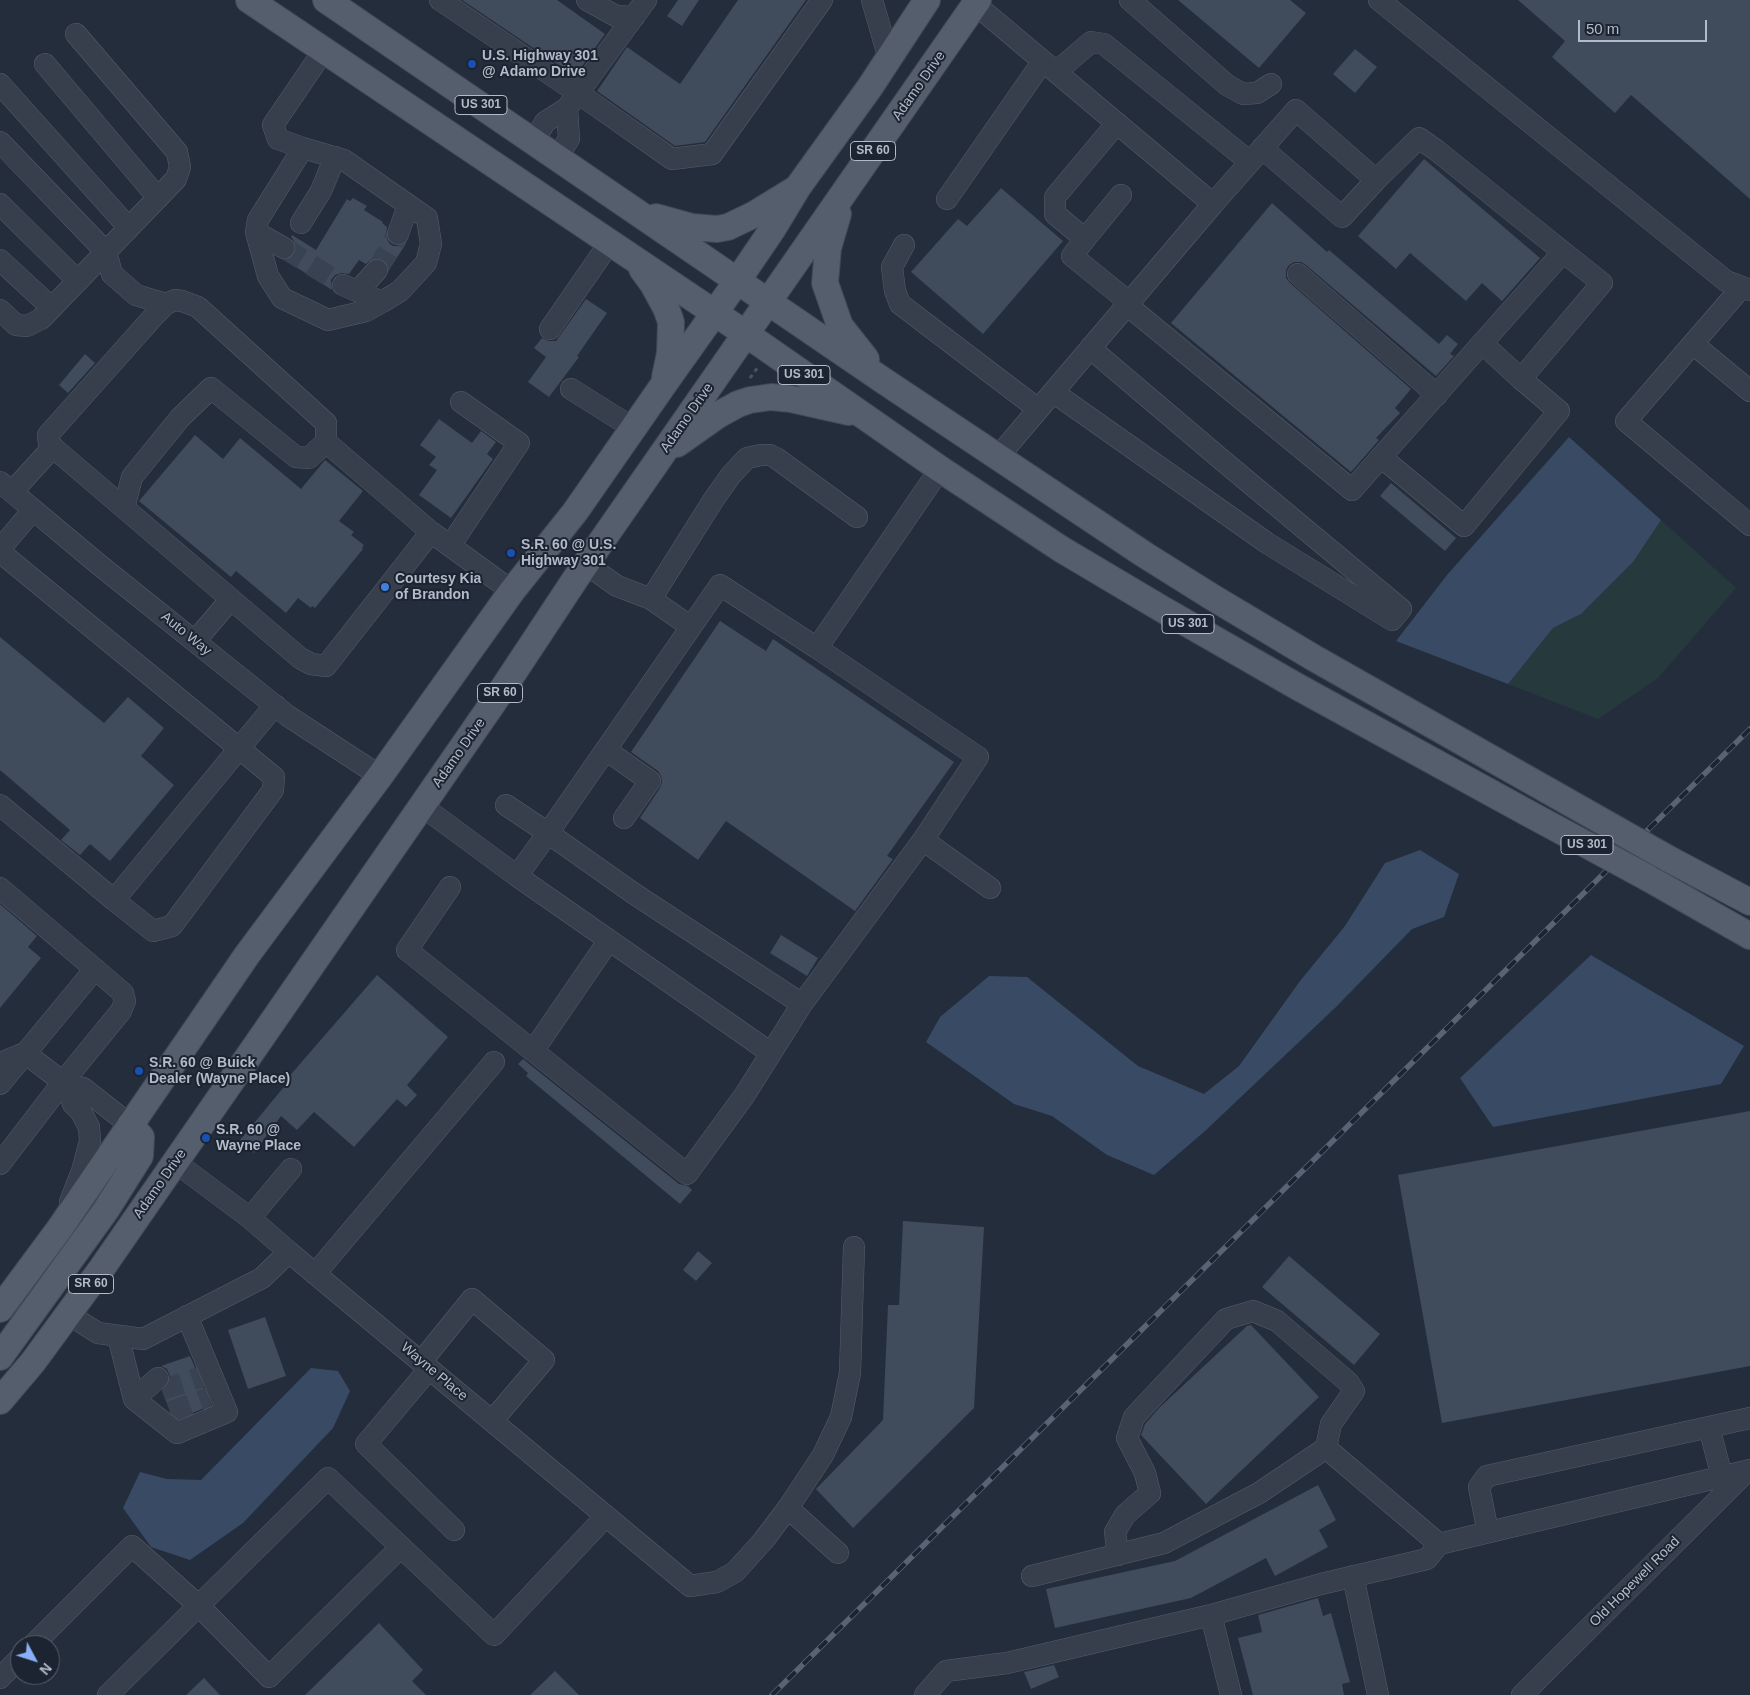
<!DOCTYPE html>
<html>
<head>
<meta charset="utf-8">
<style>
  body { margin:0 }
  #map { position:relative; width:1750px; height:1695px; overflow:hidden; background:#242d3c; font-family:Helvetica,sans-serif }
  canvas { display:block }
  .north { position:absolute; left:10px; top:1635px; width:50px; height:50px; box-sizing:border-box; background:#1c2431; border:1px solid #58606d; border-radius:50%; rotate:130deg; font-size:14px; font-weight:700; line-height:20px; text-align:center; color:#b3bac8 }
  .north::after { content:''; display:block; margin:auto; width:18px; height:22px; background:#89b0f6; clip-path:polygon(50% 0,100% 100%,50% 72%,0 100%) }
  .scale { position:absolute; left:1578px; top:20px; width:129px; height:22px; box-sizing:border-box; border:2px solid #b3bac8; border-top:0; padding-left:6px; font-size:15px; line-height:18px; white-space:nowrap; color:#b3bac8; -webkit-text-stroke:4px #1c2431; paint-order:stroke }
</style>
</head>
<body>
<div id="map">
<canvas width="1750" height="1695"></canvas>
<div class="north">N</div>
<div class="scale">50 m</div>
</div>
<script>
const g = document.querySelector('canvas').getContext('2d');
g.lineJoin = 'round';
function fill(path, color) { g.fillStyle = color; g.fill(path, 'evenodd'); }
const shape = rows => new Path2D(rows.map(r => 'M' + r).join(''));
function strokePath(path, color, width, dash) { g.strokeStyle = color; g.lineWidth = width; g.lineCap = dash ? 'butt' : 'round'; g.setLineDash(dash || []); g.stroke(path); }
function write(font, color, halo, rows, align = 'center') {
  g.font = font + ' Helvetica,sans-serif'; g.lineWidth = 4; g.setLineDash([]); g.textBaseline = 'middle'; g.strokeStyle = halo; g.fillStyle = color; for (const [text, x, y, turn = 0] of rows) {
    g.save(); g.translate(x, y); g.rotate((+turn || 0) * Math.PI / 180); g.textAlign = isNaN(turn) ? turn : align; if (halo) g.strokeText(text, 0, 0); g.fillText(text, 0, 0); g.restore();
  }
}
fill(shape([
  [1661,520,1736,588,1658,678,1598,719,1508,684,1553,628,1581,614,1633,562]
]), '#263a3d');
fill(shape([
  [1569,437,1661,520,1633,562,1581,614,1553,628,1508,684,1396,641,1447,575],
  [1420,850,1459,874,1444,917,1412,929,1336,1007,1205,1131,1154,1175,1107,1155,1052,1116,1014,1104,926,1042,940,1017,989,976,1027,977,1138,1066,1204,1094,1239,1066,1300,981,1345,926,1385,863],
  [1591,955,1744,1046,1721,1084,1493,1127,1460,1078],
  [311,1368,338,1371,350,1391,333,1428,243,1523,190,1560,151,1547,123,1508,140,1472,167,1479,201,1480]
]), '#394a65');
fill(shape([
  [462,0,557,0,605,34,575,76],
  [678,0,699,0,682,26,667,16],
  [738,0,806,0,705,142,675,146,597,91,627,47,680,84],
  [1178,0,1290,0,1306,13,1259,68],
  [1518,0,1750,0,1750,199,1631,95,1615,113,1552,57,1565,41],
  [1355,49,1377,67,1355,93,1333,74],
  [1424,159,1540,258,1502,301,1482,283,1466,301,1410,253,1396,269,1358,236],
  [1001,188,1063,241,983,334,911,272,958,219,967,226],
  [353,198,367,206,364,210,383,222,382,223,387,227,386,236,389,243,393,246,400,246,407,242,389,270,386,261,380,258,373,258,366,264,359,260,349,274,342,273,335,275,331,280,332,290,285,260,291,258,295,254,296,247,294,241,291,237,292,235,316,250,347,199,350,201],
  [1272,203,1327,252,1329,250,1439,344,1447,335,1458,344,1450,354,1454,356,1436,376,1306,265,1301,262,1294,262,1288,266,1286,271,1286,278,1290,283,1411,389,1395,408,1400,413,1376,438,1379,440,1351,472,1171,323],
  [586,299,607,313,577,356,579,357,549,397,528,382,546,357,534,348,542,338,549,341,556,341],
  [85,354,95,363,68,393,59,385],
  [439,419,472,443,481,431,496,442,487,454,493,459,451,518,419,495,437,470,429,465,436,457,420,445],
  [195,435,223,459,240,438,301,489,325,460,363,491,339,521,354,532,351,535,364,545,362,548,363,549,315,608,312,606,311,608,298,598,286,613,236,571,231,577,139,501],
  [1391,483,1456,538,1445,551,1380,496],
  [720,621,766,651,773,639,954,762,887,856,893,859,855,911,726,821,698,860,640,818,660,788,662,782,661,776,658,771,631,752],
  [0,637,104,723,128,697,164,728,141,756,174,785,110,861,90,844,80,855,61,840,70,830,0,770],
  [0,904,37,936,28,947,41,958,0,1008],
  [781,935,818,958,807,976,770,953],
  [377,975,448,1037,407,1085,417,1095,406,1107,397,1099,354,1147,314,1112,297,1130,281,1116,254,1153,240,1140,288,1082,286,1080],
  [523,1059,679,1184,688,1186,692,1190,680,1204,526,1076,528,1073,518,1064],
  [1750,1111,1750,1366,1442,1423,1398,1175],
  [903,1221,984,1227,974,1408,853,1528,816,1489,883,1420,888,1305,899,1305],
  [698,1251,712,1263,696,1281,683,1270],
  [1289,1256,1380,1334,1354,1365,1262,1287],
  [265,1317,286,1376,248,1389,228,1330],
  [1251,1325,1319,1397,1206,1504,1141,1435,1145,1424,1160,1407,1247,1326],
  [190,1356,211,1405,179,1419,170,1411,162,1391,170,1382,170,1376,167,1369,161,1366],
  [1318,1485,1336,1520,1319,1530,1328,1547,1275,1576,1266,1558,1191,1598,1055,1628,1046,1589,1175,1561],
  [1318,1598,1323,1616,1331,1613,1350,1682,1342,1684,1344,1695,1253,1695,1238,1638,1262,1632,1258,1615],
  [379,1623,423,1670,412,1681,426,1695,305,1695],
  [1054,1665,1059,1677,1031,1689,1024,1672],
  [555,1671,579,1695,530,1695],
  [204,1678,220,1695,186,1695]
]), '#404b5b');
strokePath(shape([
  [284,248,343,285],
  [377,270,398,234],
  [162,1390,201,1377],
  [170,1412,209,1398]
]), '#394251', 21, [21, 11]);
const minor = shape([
  [440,0,578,93,672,159,712,154,822,0],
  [587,0,616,16,634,17],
  [872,0,889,59],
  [1130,0,1227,85,1243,94,1257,93,1271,84],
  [1379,0,1726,281,1750,290],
  [975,4,1213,204,997,458],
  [324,50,273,125,278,139,303,148,344,160,427,218,431,244,426,263,400,291,382,302,343,285],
  [45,64,158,198],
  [1056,72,1091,42,1104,44,1250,162],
  [0,84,129,228],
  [1117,123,1055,197,1055,214,1085,239,1072,256,1129,302],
  [534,141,545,122,567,108,646,0],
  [0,142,106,252,112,274,136,295,166,304],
  [1262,148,1342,217,1376,180],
  [557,157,569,139,567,108],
  [947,199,1043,61],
  [0,204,78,281],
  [1213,204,1296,110,1376,180,1419,138,1436,150,1563,252,1602,283,1521,379,1559,411,1464,526,1381,457,1563,252],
  [301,223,321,191,335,157],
  [256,232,268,276,282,298,328,320,366,311,382,302],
  [398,234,408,205],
  [1085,239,1121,195],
  [904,245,892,267,895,291,900,304,1038,409],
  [284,248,256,232,258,220,303,148],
  [0,260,52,308],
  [1298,274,1437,395],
  [1742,287,1626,421,1750,525],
  [358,291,377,270],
  [1127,305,1352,490,1381,457],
  [0,310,16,325,27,326,41,319,176,179,180,167,177,152,76,34],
  [550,329,610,242],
  [1483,344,1521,379],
  [1693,344,1750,391],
  [571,389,633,428],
  [1053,392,1267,543,1392,620,1401,609,1222,460,1090,348],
  [940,469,817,648,978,757,923,840,990,888],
  [0,482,97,563,288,716,380,776],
  [12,492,53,447],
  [124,508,132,477,180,418,211,388,296,457,309,458,326,442],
  [431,532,326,666,311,664,300,658,49,444,48,435,154,316,166,304,175,300,182,301,198,307,326,423,326,442,431,532,512,591],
  [450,546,519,443,461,402],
  [0,549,33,510],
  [0,552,274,777,273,790,172,926,153,931,114,900],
  [586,564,617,586,651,599,691,627,720,585,817,648],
  [651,599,714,499,731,475,747,458,761,455,770,455,776,458,857,517],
  [195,641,231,599],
  [606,750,650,781,624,818],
  [0,805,114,900,275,705],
  [506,805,548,833,691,627],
  [422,806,517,876,548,833,633,893,802,1004],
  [517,876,771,1053],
  [450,887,407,950,687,1174,744,1096,802,1004,923,840],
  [0,888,123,993,125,1001,121,1011,63,1082,0,1164],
  [533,1051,609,940],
  [0,1063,25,1053,68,1086,83,1088,130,1125],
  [0,1084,95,969],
  [68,1086,73,1104,81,1112,89,1127,90,1141,82,1171,70,1202],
  [175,1162,250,1218,289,1252,690,1586,717,1582,735,1572,763,1541,788,1508,823,1455,841,1417,850,1373,854,1247],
  [250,1218,291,1169],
  [315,1274,494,1062],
  [68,1314,98,1333,143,1339,262,1278,289,1252],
  [118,1336,134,1399,177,1433,227,1412,187,1316],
  [421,1362,472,1299,544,1360,492,1421],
  [429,1369,366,1444,454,1530],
  [134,1399,158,1378],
  [1709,1427,1722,1477],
  [788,1508,838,1553],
  [1488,1532,1479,1487,1487,1476,1750,1418],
  [1118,1555,1115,1532,1125,1515,1150,1493,1145,1473,1127,1438,1134,1417,1226,1319,1253,1311,1277,1321,1348,1382,1354,1391,1331,1424,1326,1448,1439,1544],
  [1032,1576,1164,1543,1259,1493,1326,1448],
  [1353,1576,1378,1695],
  [1211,1615,1231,1695],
  [33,1645,132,1546,198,1605,269,1677,401,1547],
  [0,1678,20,1658],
  [108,1695,328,1478,494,1635,606,1516],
  [925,1695,946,1671,1007,1663,1211,1615,1321,1584,1427,1559,1439,1544,1750,1470],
  [1522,1695,1746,1472]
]);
const major = shape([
  [249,0,746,334,940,469,1061,549,1162,609,1298,687,1526,812],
  [326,0,884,381,1145,555,1212,597,1314,658,1547,790],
  [838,214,828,248,825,283,840,326,866,359],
  [656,217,692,227,717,229,728,227,755,214,794,190],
  [642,269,653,284,666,308,671,322,670,353,665,377],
  [677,444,718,415,738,404,750,400,771,397,791,399,849,412],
  [1667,858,1750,902],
  [1648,878,1750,936],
  [0,1309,60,1228,247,955,380,776,512,591,575,512,664,384,738,280,772,230,798,187,870,87,927,0],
  [0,1357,106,1210,140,1156,141,1137,130,1125],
  [0,1401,33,1362,102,1268,502,690,576,578,978,0]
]);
strokePath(minor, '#555d6a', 22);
strokePath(major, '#404855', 28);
strokePath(shape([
  [750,378,758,367]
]), '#43575a', 3, [4, 4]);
strokePath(minor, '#373f4c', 21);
strokePath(major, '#555e6c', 26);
const rail = shape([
  [772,1695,1750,729]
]);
strokePath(rail, '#596373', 5.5);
strokePath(rail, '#1c2431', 4, [11]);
const majorBridge = shape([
  [1547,790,1667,858],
  [1526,812,1648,878]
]);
strokePath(majorBridge, '#404855', 28, []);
strokePath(majorBridge, '#555e6c', 26);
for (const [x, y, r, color] of [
  [472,64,5,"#1a4fb4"],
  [511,553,5,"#1a4fb4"],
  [385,587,5,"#3f7fe0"],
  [139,1071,5,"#1a4fb4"],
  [206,1138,5,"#1a4fb4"]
]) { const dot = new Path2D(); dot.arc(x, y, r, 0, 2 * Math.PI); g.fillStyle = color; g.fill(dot); strokePath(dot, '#1c2431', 2); }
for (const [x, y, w] of [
  [481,105,52],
  [873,151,45],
  [804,375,52],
  [1188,624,52],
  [500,693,45],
  [1587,845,52],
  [91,1284,45]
]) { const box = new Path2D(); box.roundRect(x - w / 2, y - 9.5, w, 19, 4); g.fillStyle = '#1c2431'; g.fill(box); strokePath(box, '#b3bac8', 1); }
write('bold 12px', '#b3bac8', null, [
  ["US 301",481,105],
  ["SR 60",873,151],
  ["US 301",804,375],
  ["US 301",1188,624],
  ["SR 60",500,693],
  ["US 301",1587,845],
  ["SR 60",91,1284]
]);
write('bold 14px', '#b3bac8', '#1c2431', [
  ["U.S. Highway 301",482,56],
  ["@ Adamo Drive",482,72],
  ["S.R. 60 @ U.S.",521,545],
  ["Highway 301",521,561],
  ["Courtesy Kia",395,579],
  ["of Brandon",395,595],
  ["S.R. 60 @ Buick",149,1063],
  ["Dealer (Wayne Place)",149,1079],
  ["S.R. 60 @",216,1130],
  ["Wayne Place",216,1146]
], 'left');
write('14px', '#b3bac8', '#1c2431', [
  ["Adamo Drive",919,86,-55],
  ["Adamo Drive",687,418,-55],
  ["Auto Way",186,634,39],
  ["Adamo Drive",459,753,-55],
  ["Adamo Drive",160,1184,-55],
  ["Wayne Place",434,1372,40],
  ["Old Hopewell Road",1635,1582,-45]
]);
</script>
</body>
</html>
